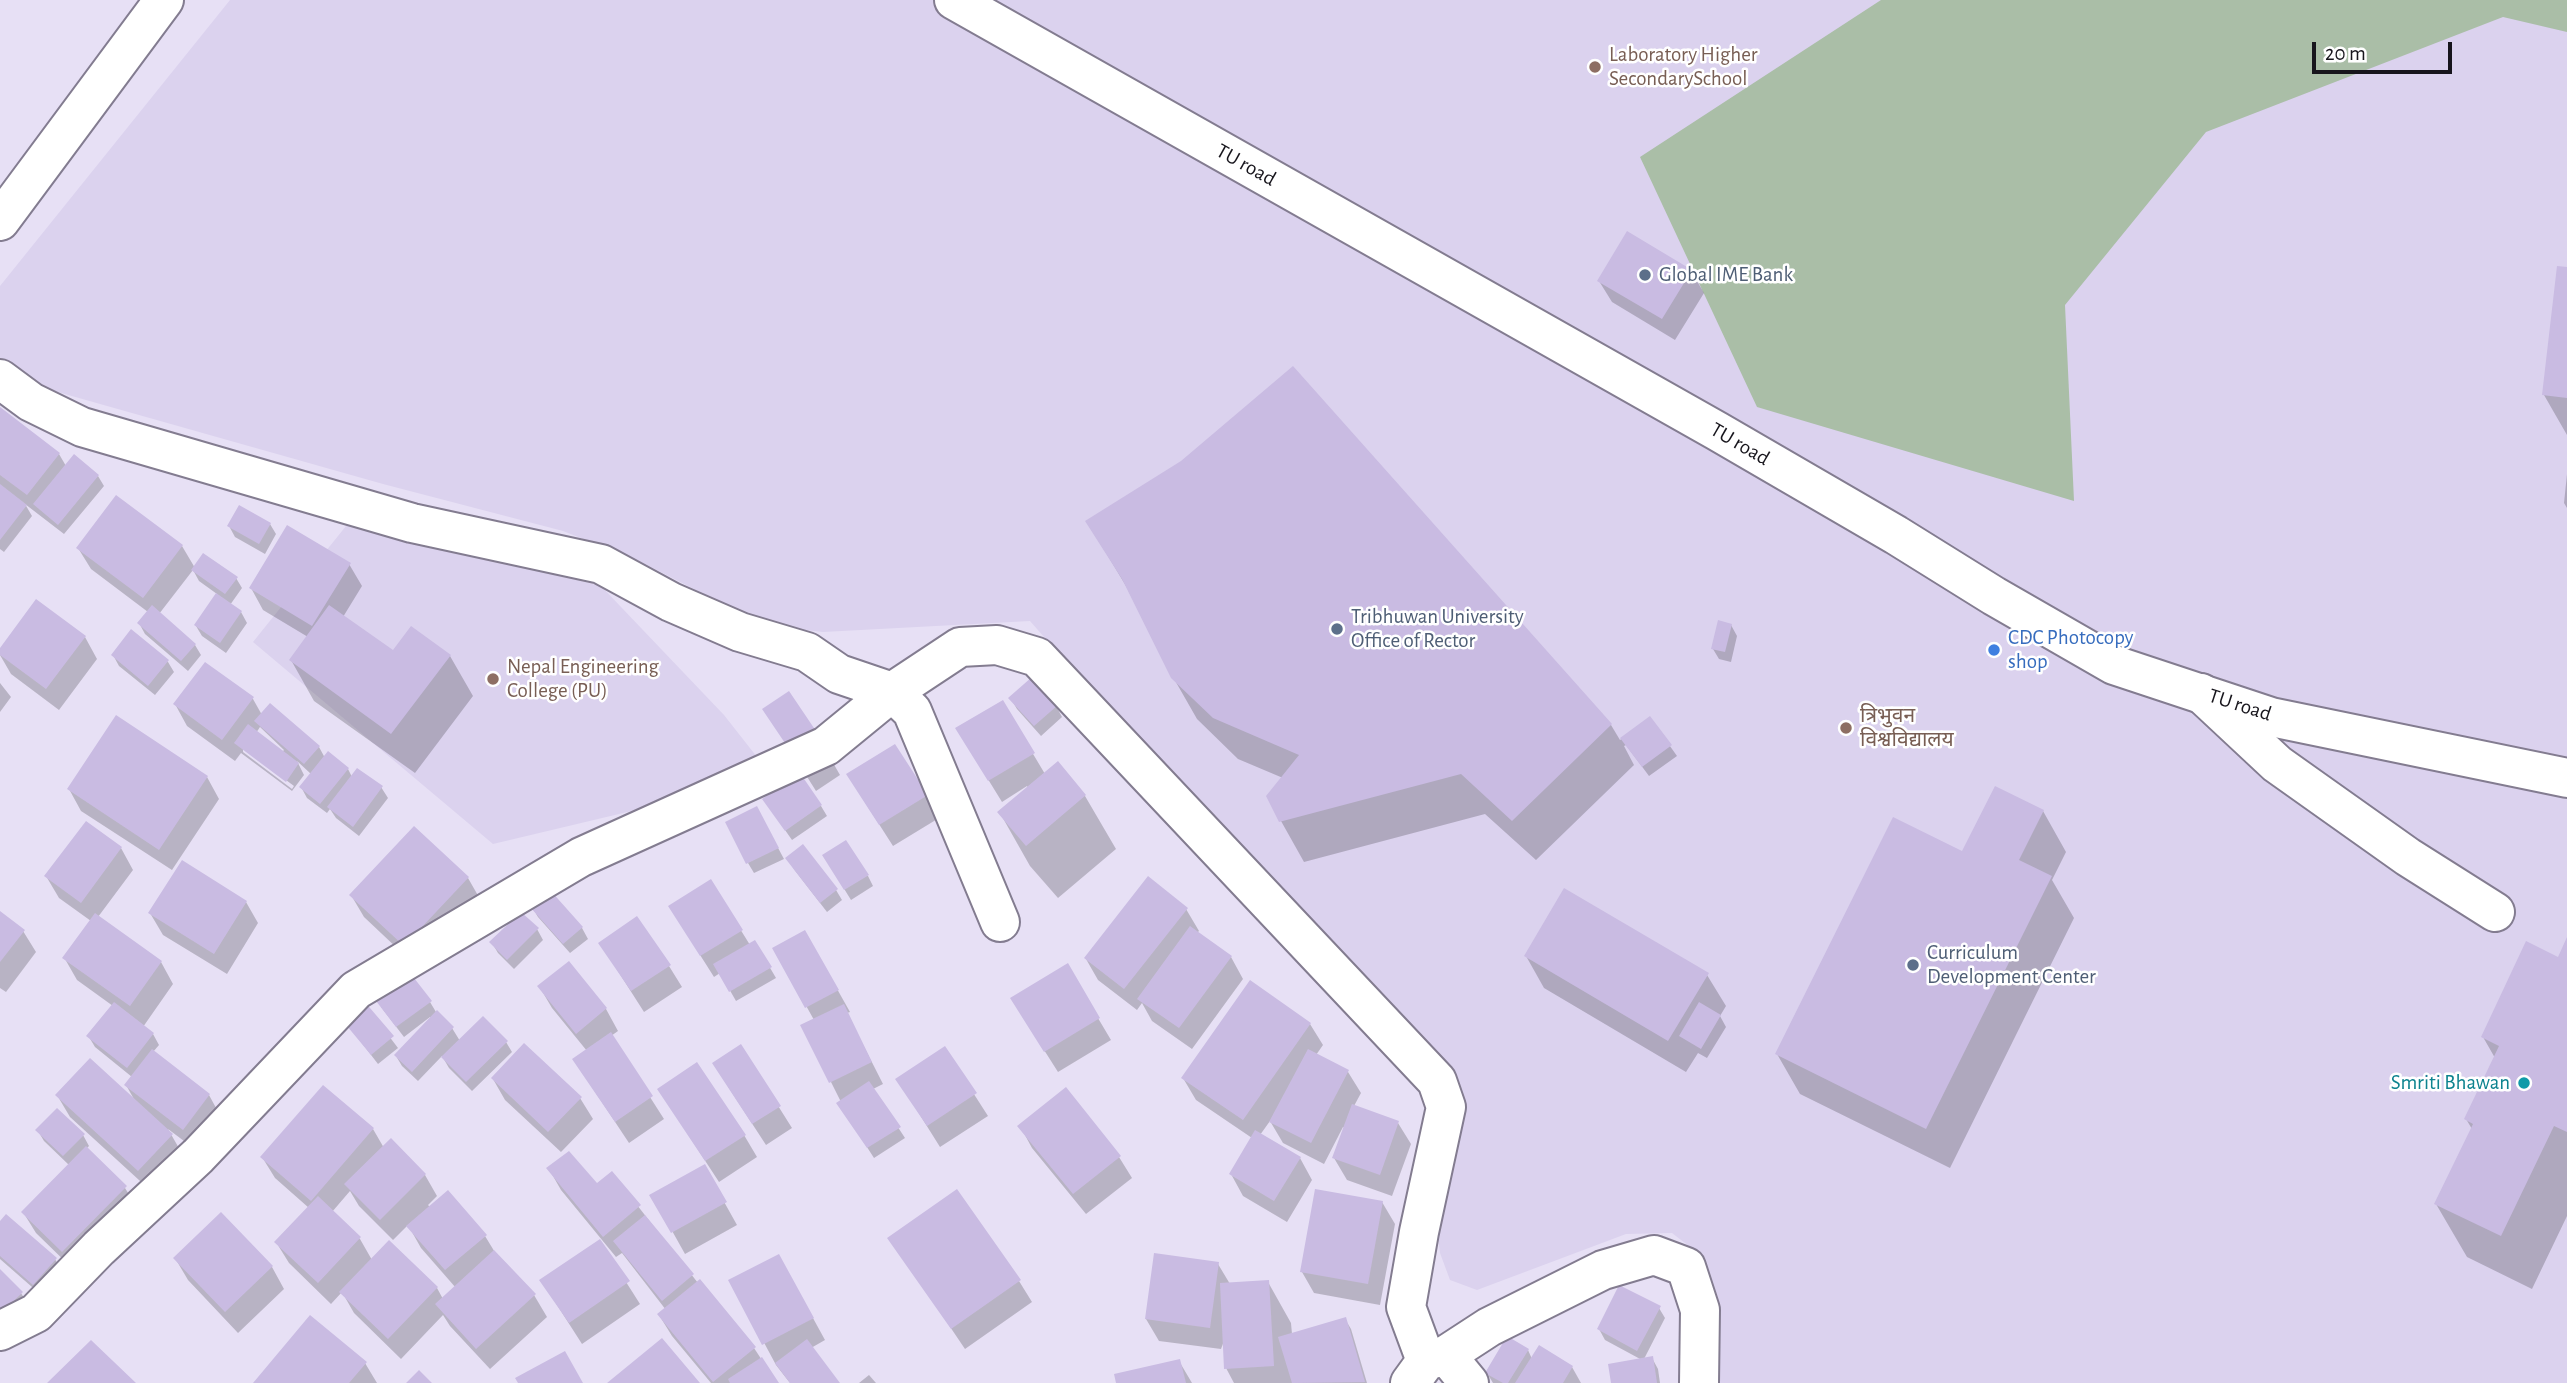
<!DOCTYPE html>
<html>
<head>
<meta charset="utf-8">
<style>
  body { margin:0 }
  #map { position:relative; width:2567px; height:1383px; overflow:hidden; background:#e7e0f5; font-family:"Alegreya Sans",sans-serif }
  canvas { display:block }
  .scale { position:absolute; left:2312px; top:42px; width:140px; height:32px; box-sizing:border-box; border:4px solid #17151c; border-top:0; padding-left:9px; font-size:21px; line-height:24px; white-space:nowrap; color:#17151c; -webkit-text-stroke:5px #fff; paint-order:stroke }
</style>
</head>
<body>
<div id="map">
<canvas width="2567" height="1383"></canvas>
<div class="scale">20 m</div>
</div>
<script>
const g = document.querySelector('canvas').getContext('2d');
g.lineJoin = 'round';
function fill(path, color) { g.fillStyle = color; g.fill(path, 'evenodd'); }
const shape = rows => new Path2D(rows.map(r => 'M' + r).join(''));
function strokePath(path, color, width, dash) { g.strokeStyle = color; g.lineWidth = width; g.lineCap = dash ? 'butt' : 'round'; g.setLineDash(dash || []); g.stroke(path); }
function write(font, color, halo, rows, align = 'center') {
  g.font = font + ' "Alegreya Sans","Noto Sans Devanagari",sans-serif'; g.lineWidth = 5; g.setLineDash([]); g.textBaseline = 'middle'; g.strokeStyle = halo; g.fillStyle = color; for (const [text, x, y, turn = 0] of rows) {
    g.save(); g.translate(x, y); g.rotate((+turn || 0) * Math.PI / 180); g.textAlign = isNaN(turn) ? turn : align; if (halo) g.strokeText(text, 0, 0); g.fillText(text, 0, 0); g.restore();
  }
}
fill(shape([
  [230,0,2567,0,2567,1383,1714,1383,1713,1284,1694,1250,1672,1233,1626,1234,1477,1290,1450,1280,1440,1253,1436,1221,1450,1067,1411,1026,1209,825,1030,621,823,632,777,627,735,610,639,561,563,531,383,484,40,387,0,358,0,286],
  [346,526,375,527,601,586,724,715,757,757,682,799,493,844,253,642]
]), '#dbd2ee');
fill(shape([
  [1881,0,2567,0,2567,32,2503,17,2206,132,2065,305,2074,501,1757,407,1640,157]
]), '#aabea7');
fill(shape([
  [2567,268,2567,435,2544,395],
  [1691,271,1704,293,1675,340,1612,302,1599,281],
  [0,410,59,454,66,466,98,476,104,486,64,534,25,504,32,516,4,552,0,549],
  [2567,474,2567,508,2564,503],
  [1087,521,1611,725,1620,740,1650,718,1677,756,1649,776,1626,745,1624,746,1634,765,1536,860,1485,814,1304,862,1281,821,1283,778,1238,759,1197,719,1173,677,1132,596],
  [270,524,276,534,265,554,235,537,229,526],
  [182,546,195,568,236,578,242,588,230,605,241,612,247,623,226,653,202,636,196,626,217,594,199,581,193,570,159,614,195,645,201,655,188,671,145,634,139,623,148,612,91,569,78,548],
  [349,564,362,586,343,617,394,653,450,656,473,696,415,773,314,701,291,660,308,637,263,610,251,588],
  [1731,625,1737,636,1731,662,1719,659,1713,649],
  [131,632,168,662,174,672,155,695,119,666,113,655],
  [85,637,97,659,59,710,11,674,0,655,0,651],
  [205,664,253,699,262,715,319,747,325,758,348,769,352,777,381,787,388,798,359,836,336,818,330,809,327,813,307,798,301,787,311,774,297,761,304,775,292,791,241,753,235,761,187,726,175,704],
  [260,727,284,750,282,752,256,733],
  [243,748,294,786,292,789,243,752],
  [0,683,11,697,0,712],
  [1011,699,1056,706,1062,717,1041,736,1017,709],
  [1002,702,1045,774,1085,796,1116,849,1058,898,1030,866,1000,813,1028,788,1027,786,1002,802,970,750],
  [765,710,817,735,840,775,816,791],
  [895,746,939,818,893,846,861,796],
  [207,777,219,799,172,870,81,811,69,789],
  [821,806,827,816,792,840,771,810],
  [2043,811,2066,852,2052,880,2074,918,1950,1168,1800,1094,1777,1054,1963,854],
  [762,818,784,859,754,873,748,863],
  [121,848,133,870,98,917,161,962,173,984,143,1027,153,1034,159,1045,153,1052,209,1095,221,1117,196,1150,168,1129,184,1157,151,1191,70,1117,57,1095,135,1101,126,1085,132,1077,95,1047,89,1037,113,1006,77,980,65,959,91,921,59,898,46,876],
  [830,866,868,876,873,886,851,900],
  [793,868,836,890,842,900,827,912],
  [468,878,480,899,417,967,364,917,351,895],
  [711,882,750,945,755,942,776,978,736,1001,720,973,714,977,683,928],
  [550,892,582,928,588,939,570,953,538,917,532,907],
  [246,902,258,923,227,974,163,935,150,913],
  [1186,909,1199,931,1197,933,1231,957,1243,979,1192,1049,1152,1021,1142,1003,1137,1010,1098,980,1086,959],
  [0,913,23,931,36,952,6,992,0,988],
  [537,929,543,940,514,969,498,953,492,943],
  [805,932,850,1012,847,1013,883,1084,873,1089,905,1138,874,1158,845,1113,841,1102,803,1026,814,1020,774,948],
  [600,943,669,966,682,987,644,1012],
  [2567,943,2567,1216,2532,1289,2467,1257,2436,1204,2472,1129,2466,1119,2495,1058,2483,1037,2558,959],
  [1526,956,1707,975,1726,1006,1720,1016,1726,1027,1707,1058,1698,1053,1686,1072,1544,988],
  [568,963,606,1009,618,1031,611,1036,664,1119,629,1143,574,1060,587,1051,552,1008,539,986],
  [1067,966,1111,1040,1058,1072,1025,1020],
  [430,1002,436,1012,452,1028,460,1041,506,1042,512,1052,472,1091,449,1068,442,1056,418,1081,402,1066,396,1056,431,1018,430,1017,404,1037,381,1007],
  [364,1003,398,1048,378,1064,344,1020],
  [1310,1024,1323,1045,1316,1055,1348,1072,1361,1093,1354,1106,1398,1123,1411,1144,1392,1196,1347,1180,1334,1158,1345,1128,1343,1127,1324,1164,1283,1143,1270,1121,1260,1135,1300,1158,1312,1180,1287,1222,1243,1196,1231,1174,1252,1138,1196,1100,1183,1078],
  [741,1047,792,1128,766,1145,727,1085],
  [945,1049,988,1116,940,1147,898,1080],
  [493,1079,580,1098,593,1119,561,1152,505,1100],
  [659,1090,744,1135,757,1157,719,1182],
  [1020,1126,1119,1157,1132,1178,1086,1214,1032,1148],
  [373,1129,384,1148,425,1175,437,1196,428,1205,430,1207,485,1236,496,1254,534,1295,547,1317,490,1369,450,1326,443,1315,401,1359,354,1313,342,1292,331,1304,289,1263,276,1242,309,1208,275,1178,262,1157],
  [350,1191,359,1206,393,1240,408,1225,421,1248,456,1288,443,1299,437,1288,372,1260,360,1239,332,1212],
  [38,1131,83,1135,89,1146,86,1149,125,1188,138,1209,76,1272,36,1233,23,1212,69,1165,44,1141],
  [704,1166,737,1225,685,1254,652,1195],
  [549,1169,596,1186,612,1173,698,1283,754,1348,777,1383,711,1383,672,1336,659,1315,666,1310,622,1253,616,1257,561,1190],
  [1382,1202,1395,1224,1380,1305,1314,1293,1302,1272],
  [221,1215,272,1267,284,1289,238,1333,188,1280,175,1258],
  [0,1223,55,1259,61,1270,40,1294,0,1259],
  [890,1238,1019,1281,1032,1302,965,1349],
  [600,1241,640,1304,582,1344,541,1280],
  [1218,1264,1230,1284,1268,1282,1291,1323,1292,1334,1345,1319,1351,1329,1367,1383,1234,1383,1226,1368,1224,1341,1221,1349,1159,1341,1146,1319],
  [0,1271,21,1293,27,1303,7,1323],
  [791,1278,825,1340,811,1348,838,1383,790,1383,776,1365,731,1281],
  [1659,1308,1665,1318,1644,1359,1652,1358,1658,1369,1660,1383,1613,1383,1642,1360,1605,1340,1599,1329],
  [1528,1350,1532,1359,1572,1367,1581,1383,1493,1383,1487,1373],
  [1179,1361,1192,1383,1118,1383],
  [365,1363,377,1383,255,1383],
  [869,1375,876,1383,859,1383]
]), '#0003');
fill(shape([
  [1627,231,1692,270,1662,319,1597,281],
  [2557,266,2567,267,2567,398,2542,395],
  [1293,366,1612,724,1512,821,1461,774,1279,822,1266,796,1299,755,1213,718,1171,678,1122,579,1085,521,1181,461],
  [0,407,60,453,27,495,0,475],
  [74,454,99,475,58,525,33,504],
  [0,484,27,505,0,540],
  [116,495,183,545,143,598,76,548],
  [239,505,271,523,259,544,227,526],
  [287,525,351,563,312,626,249,588],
  [203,553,238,577,225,594,191,570],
  [216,593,242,611,220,643,194,625],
  [36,599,86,636,46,689,0,655,0,648],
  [152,605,196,644,181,661,137,623],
  [329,605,393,650,411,626,451,655,391,734,289,660],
  [1718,620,1732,624,1725,652,1711,649],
  [131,629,169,660,148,686,111,655],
  [205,662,254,697,222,740,173,704],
  [1032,677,1058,705,1034,726,1008,698],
  [789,691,818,734,791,752,762,709],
  [1003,700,1035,753,988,781,955,728],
  [270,703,320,746,304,764,254,721],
  [116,715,208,776,159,850,67,789],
  [1650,716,1672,745,1642,767,1620,738],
  [248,724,299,763,286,782,234,743],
  [895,744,928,795,879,825,846,774],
  [328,751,349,768,320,804,299,787],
  [1058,761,1086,795,1026,846,997,812],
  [357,768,383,786,353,827,327,807],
  [800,773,822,805,785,831,762,799],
  [1995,786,2044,810,2019,860,2052,876,1926,1129,1775,1054,1893,817,1962,851],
  [757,806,779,848,746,864,725,822],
  [86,821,122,847,81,903,44,876],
  [414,826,469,877,404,946,349,895],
  [846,840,869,875,844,890,822,855],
  [803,844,838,889,820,903,785,858],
  [182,860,247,901,214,954,148,913],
  [1148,876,1188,908,1124,989,1084,958],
  [711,879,743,930,700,956,668,906],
  [1564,888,1709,973,1668,1041,1524,956],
  [550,890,583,927,563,944,530,907],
  [0,911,25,930,0,962],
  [521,912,539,928,507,960,489,942],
  [95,913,162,961,130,1006,62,958],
  [637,916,671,965,631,991,598,943],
  [1190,926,1232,956,1179,1028,1137,999],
  [805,930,839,990,805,1008,772,948],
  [2567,937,2567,1132,2554,1126,2501,1236,2434,1204,2473,1124,2464,1119,2499,1046,2481,1037,2526,941,2558,957],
  [755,940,772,967,729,992,713,964],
  [569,961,607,1008,576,1034,537,986],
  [1068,963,1100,1018,1044,1052,1010,998],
  [407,969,432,1001,396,1027,373,997],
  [1250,980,1311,1023,1243,1120,1181,1078],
  [364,1001,394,1036,371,1055,342,1020],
  [114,1002,154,1033,127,1068,86,1036],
  [1699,1002,1721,1015,1701,1049,1679,1036],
  [844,1004,872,1062,829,1083,800,1025],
  [437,1010,454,1027,412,1072,394,1055],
  [483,1016,508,1041,466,1082,441,1057],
  [611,1032,653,1096,615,1122,572,1059],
  [524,1043,582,1097,548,1132,491,1078],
  [741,1044,781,1106,752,1124,712,1063],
  [945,1046,977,1093,927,1126,895,1079],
  [152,1049,210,1094,183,1130,124,1085],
  [1308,1049,1349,1070,1311,1143,1269,1122],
  [90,1058,173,1134,138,1171,55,1095],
  [697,1062,746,1135,705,1161,657,1089],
  [869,1081,901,1127,867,1148,836,1103],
  [323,1085,374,1128,311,1201,260,1157],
  [1066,1087,1121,1156,1073,1194,1017,1126],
  [1352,1104,1399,1121,1380,1175,1332,1158],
  [57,1108,85,1134,63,1156,35,1130],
  [1255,1130,1301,1157,1274,1201,1229,1174],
  [391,1138,426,1174,380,1220,344,1184],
  [86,1146,127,1186,62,1252,21,1212],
  [569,1151,597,1183,612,1171,641,1205,603,1237,546,1168],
  [705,1164,727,1202,671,1233,649,1195],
  [957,1189,1021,1280,951,1329,887,1238],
  [1315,1189,1383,1201,1368,1284,1300,1272],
  [448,1190,487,1235,445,1270,406,1226],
  [318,1196,361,1237,318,1283,274,1242],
  [221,1212,273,1266,225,1312,173,1258],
  [6,1214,57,1258,33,1285,0,1256,0,1221],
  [645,1215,694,1274,662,1301,613,1241],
  [600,1239,630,1281,569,1323,539,1280],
  [389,1240,438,1287,388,1339,339,1292],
  [494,1250,536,1294,476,1349,435,1304],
  [1154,1253,1219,1262,1210,1328,1145,1319],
  [779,1254,814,1318,762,1345,728,1280],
  [0,1269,23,1292,0,1314],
  [700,1279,756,1347,713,1382,657,1314],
  [1269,1280,1274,1366,1224,1369,1220,1283],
  [1619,1285,1661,1306,1637,1351,1597,1329],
  [310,1315,367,1362,349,1383,253,1383],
  [1346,1317,1365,1382,1292,1383,1278,1337],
  [1507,1336,1529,1349,1508,1383,1503,1383,1485,1373],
  [662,1338,700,1383,607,1383],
  [807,1339,840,1383,790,1383,775,1363],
  [91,1340,136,1383,47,1383],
  [1539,1345,1573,1366,1563,1383,1515,1383],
  [565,1351,583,1383,518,1383,515,1378],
  [1653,1356,1657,1383,1611,1383,1608,1364],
  [762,1357,779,1383,730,1383,728,1379],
  [1180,1359,1186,1383,1116,1383,1114,1374],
  [419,1370,432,1383,406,1383]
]), '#c9bbe2');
const street = shape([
  [0,379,31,402,82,427,412,523,601,564,671,602,740,632,807,652,839,674,892,692,912,711,1000,922],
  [2201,693,2277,764,2408,857,2495,912],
  [0,1331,36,1313,99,1248,198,1156,356,990,581,857,826,746,892,692,960,647,997,645,1037,657,1437,1081,1446,1107,1419,1232,1406,1307,1426,1361,1410,1383],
  [1446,1355,1469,1383],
  [1426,1361,1446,1355,1489,1327,1603,1270,1654,1255,1686,1267,1700,1310,1699,1383]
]);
const secondary = shape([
  [954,0,1717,431,1896,535,1994,596,2114,665,2271,717,2567,778],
  [0,221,164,0]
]);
strokePath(street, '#837c90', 42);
strokePath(secondary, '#837c90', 42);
strokePath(street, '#fff', 38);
strokePath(secondary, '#fff', 38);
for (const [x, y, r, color] of [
  [1595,67,7,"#8d6e63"],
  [1645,275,7,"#5c6f8a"],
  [1337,629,7,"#5c6f8a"],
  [1994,650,7,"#3f7fe0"],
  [493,679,7,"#8d6e63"],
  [1846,728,7,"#8d6e63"],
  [1913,965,7,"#5c6f8a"],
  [2524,1083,7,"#0f9aa8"]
]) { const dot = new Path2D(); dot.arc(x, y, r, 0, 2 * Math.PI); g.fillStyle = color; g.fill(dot); strokePath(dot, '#fff', 2.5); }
write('21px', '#785e54', '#fff', [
  ["Laboratory Higher",1609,55],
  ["SecondarySchool",1609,79],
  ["Nepal Engineering",507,667],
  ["College (PU)",507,691],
  ["त्रिभुवन",1860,716],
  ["विश्वविद्यालय",1860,740]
], 'left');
write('21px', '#17151c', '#fff', [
  ["TU road",1246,165,29],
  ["TU road",1740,444,30],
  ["TU road",2240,705,18]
]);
write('21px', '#4e5e75', '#fff', [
  ["Global IME Bank",1659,275],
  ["Tribhuwan University",1351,617],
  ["Office of Rector",1351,641],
  ["Curriculum",1927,953],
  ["Development Center",1927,977]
], 'left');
write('21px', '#366cbe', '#fff', [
  ["CDC Photocopy",2008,638],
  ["shop",2008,662]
], 'left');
write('21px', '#0d838f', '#fff', [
  ["Smriti Bhawan",2510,1083]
], 'right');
</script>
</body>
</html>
